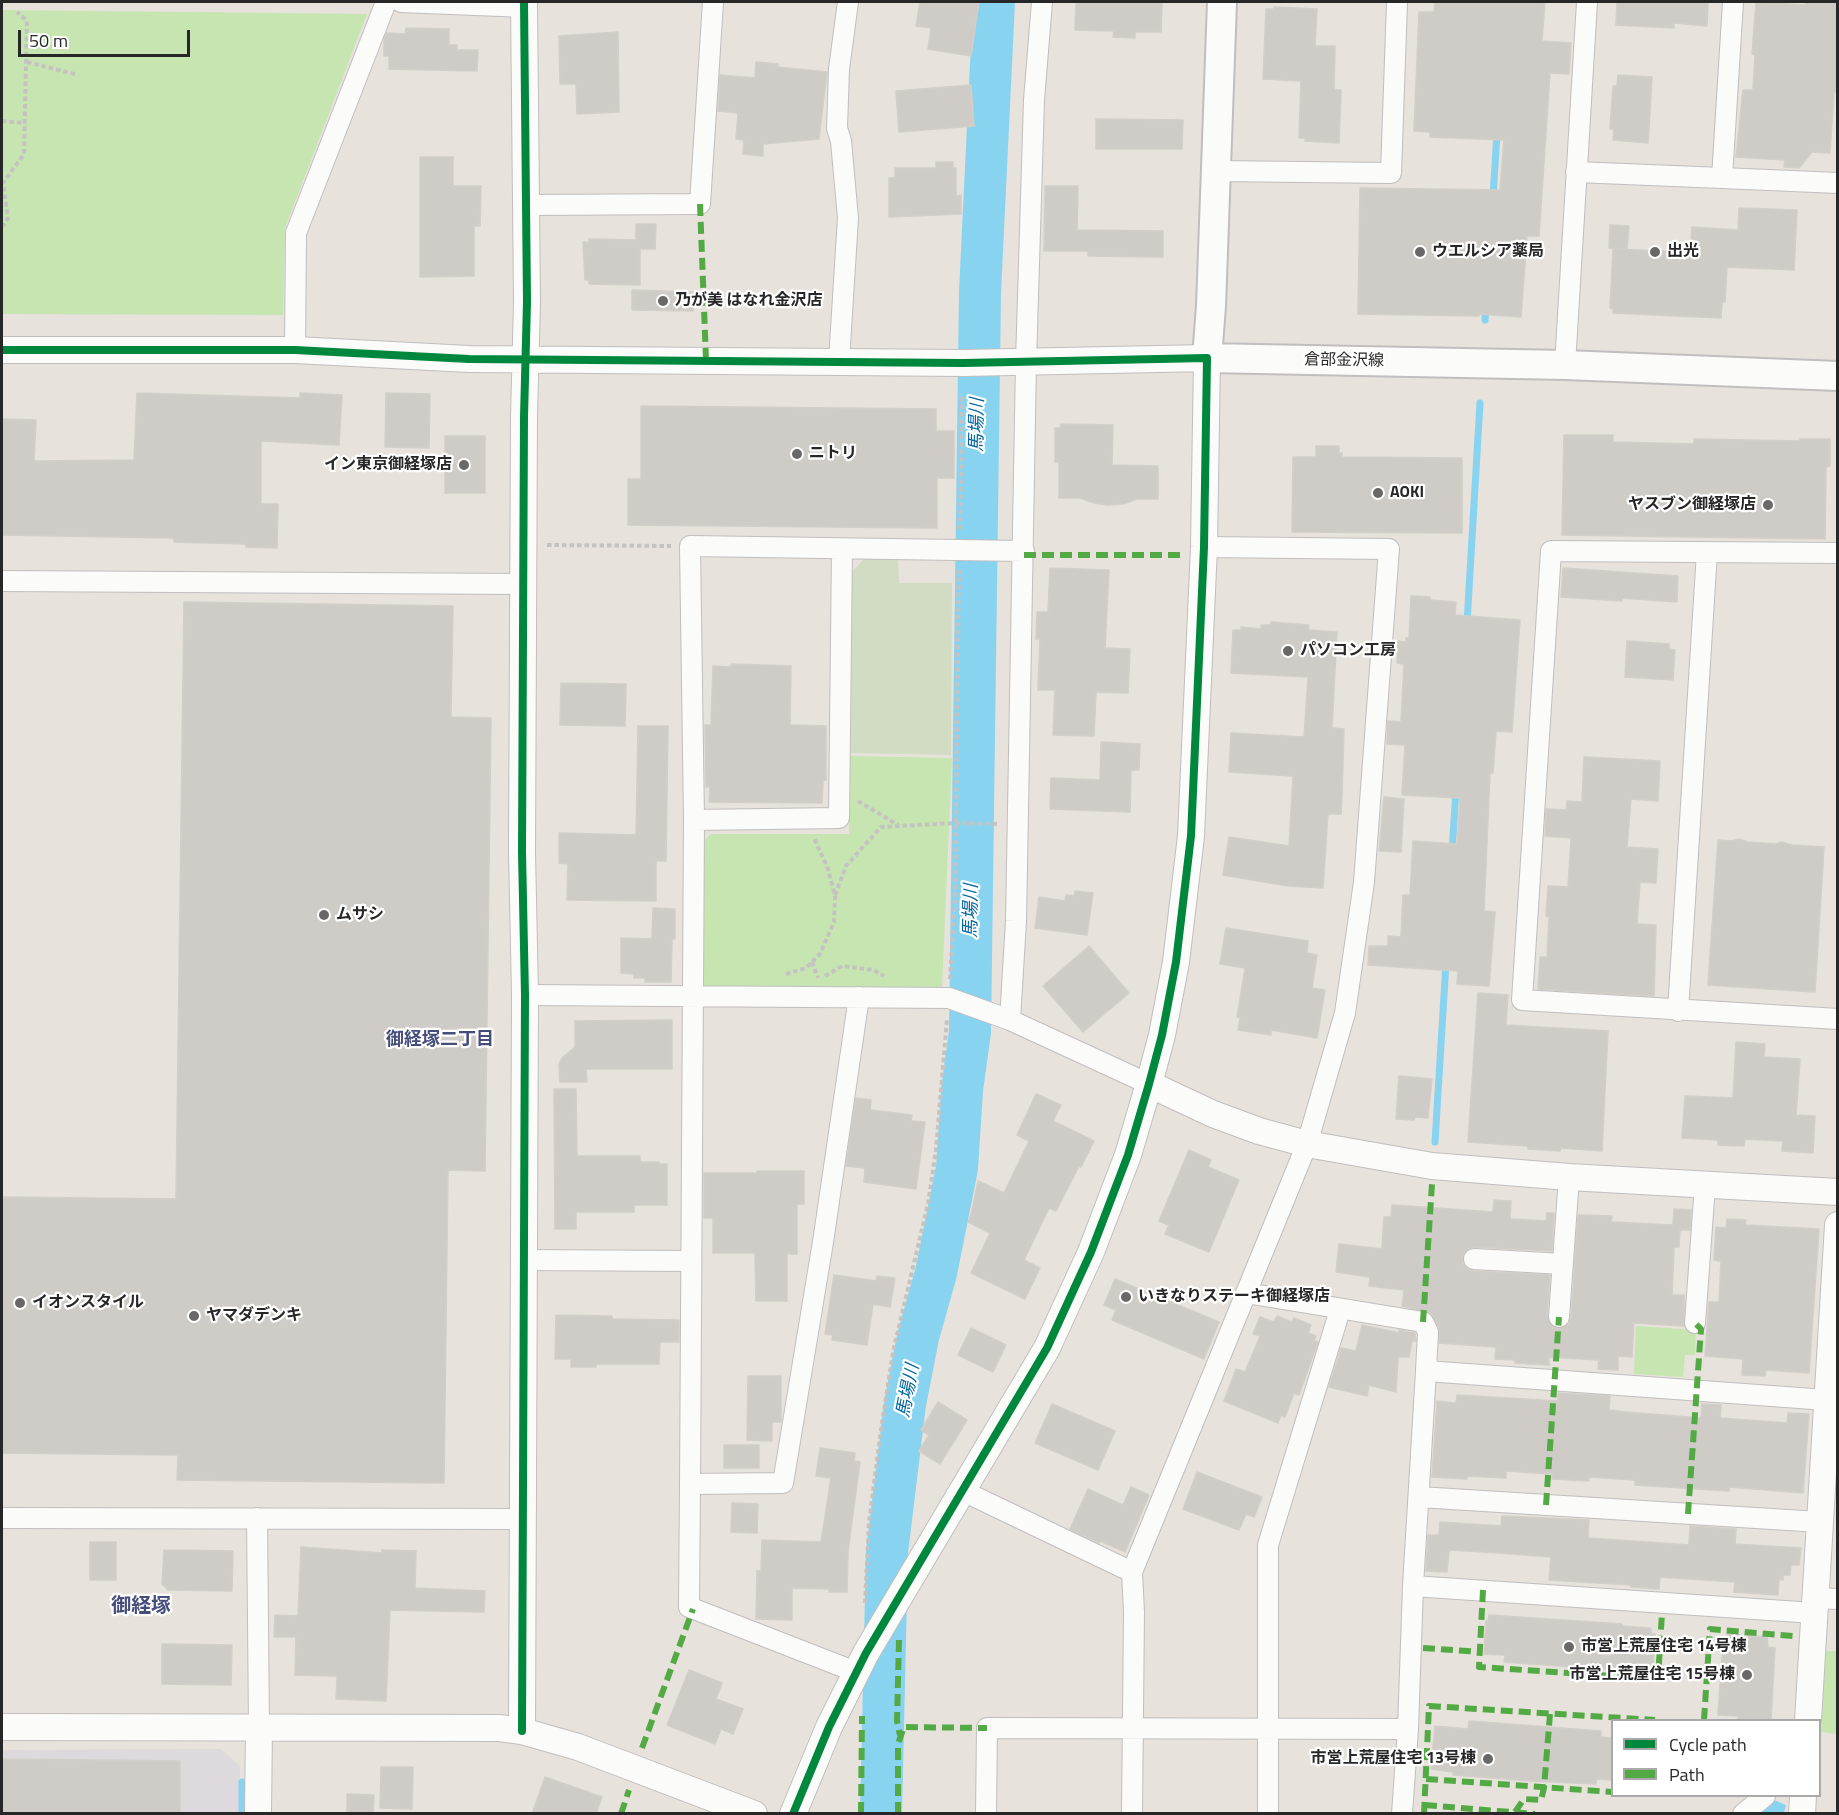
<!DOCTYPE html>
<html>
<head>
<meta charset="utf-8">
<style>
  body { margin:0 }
  #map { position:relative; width:1839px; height:1815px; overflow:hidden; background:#e7e2dc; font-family:"Titillium Web",sans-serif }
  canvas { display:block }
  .frame { position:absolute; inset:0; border:3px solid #272727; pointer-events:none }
  .legend { position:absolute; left:1611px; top:1719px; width:210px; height:78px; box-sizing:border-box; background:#fff; border:2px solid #a9a9a9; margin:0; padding:8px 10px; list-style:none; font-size:18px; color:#272727 }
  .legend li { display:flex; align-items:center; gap:12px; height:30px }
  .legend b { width:30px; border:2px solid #a9a9a9 }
  .scale { position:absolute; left:18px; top:30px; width:172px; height:27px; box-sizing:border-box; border:3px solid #272727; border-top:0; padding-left:8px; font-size:18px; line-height:21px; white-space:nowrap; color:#272727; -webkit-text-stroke:4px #fff; paint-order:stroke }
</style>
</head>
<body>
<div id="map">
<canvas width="1839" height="1815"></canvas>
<div class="frame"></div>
<ul class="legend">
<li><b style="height:8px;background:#00873e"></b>Cycle path</li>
<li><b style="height:8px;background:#53aa44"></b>Path</li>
</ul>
<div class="scale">50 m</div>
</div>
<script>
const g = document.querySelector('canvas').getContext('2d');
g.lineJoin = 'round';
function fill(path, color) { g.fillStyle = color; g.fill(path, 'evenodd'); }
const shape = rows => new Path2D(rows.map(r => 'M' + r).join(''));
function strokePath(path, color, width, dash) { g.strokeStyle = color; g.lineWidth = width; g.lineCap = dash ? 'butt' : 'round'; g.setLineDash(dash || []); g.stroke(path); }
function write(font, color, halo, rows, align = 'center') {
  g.font = font + ' "Titillium Web","Noto Sans JP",sans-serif'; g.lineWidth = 4.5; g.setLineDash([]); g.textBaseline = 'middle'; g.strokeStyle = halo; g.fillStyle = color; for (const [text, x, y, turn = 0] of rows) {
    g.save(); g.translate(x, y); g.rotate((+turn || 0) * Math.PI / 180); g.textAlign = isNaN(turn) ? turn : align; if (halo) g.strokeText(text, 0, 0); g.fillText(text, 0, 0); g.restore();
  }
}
fill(shape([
  [221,1749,240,1766,239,1813,2,1813,2,1750]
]), '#ddd9dc');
fill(shape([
  [2,10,367,14,285,228,283,315,2,314],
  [850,756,952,758,942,987,700,988,702,842,711,834,849,834],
  [1636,1326,1696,1330,1695,1355,1685,1355,1683,1377,1634,1374],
  [1826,1651,1837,1651,1837,1734,1821,1732]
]), '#c6e5b1');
fill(shape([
  [898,558,899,583,952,583,951,755,851,753,852,572,864,559]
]), '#d2dcc2');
fill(shape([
  [1774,1800,1786,1805,1784,1813,1759,1814]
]), '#88d3f0');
strokePath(shape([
  [1493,197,1497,133],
  [1485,320,1486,306],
  [1467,623,1480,403],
  [1452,853,1456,789],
  [1435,1142,1446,963],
  [242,1782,242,1814]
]), '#88d3f0', 7);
strokePath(shape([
  [881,1814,887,1552,905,1404,918,1337,936,1273,957,1168,962,1090,970,1032,980,292,994,2]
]), '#88d3f0', 42);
const building = shape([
  [920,2,979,2,971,56,928,49,931,28,916,26,920,2],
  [1076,2,1162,2,1161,32,1135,32,1135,38,1113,37,1114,31,1075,30,1076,2],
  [1435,2,1545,2,1542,41,1571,43,1569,74,1550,73,1539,236,1527,236,1521,317,1479,314,1479,316,1358,314,1360,188,1500,190,1504,140,1430,137,1430,132,1414,131,1419,12,1434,12,1435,2],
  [1617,2,1708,2,1707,26,1674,23,1674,28,1616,25,1617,2],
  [1756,2,1805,5,1805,2,1838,2,1838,92,1834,92,1830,153,1812,152,1799,168,1784,167,1785,160,1736,157,1743,90,1753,90,1755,55,1752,54,1756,2],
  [1274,7,1317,9,1315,46,1335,46,1334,90,1341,90,1339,143,1305,141,1305,138,1299,138,1301,81,1263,79,1266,9,1274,9,1274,7],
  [406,28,449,29,449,45,457,45,457,50,478,50,477,71,389,69,389,56,384,56,384,39,387,33,405,34,406,28],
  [618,32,619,112,577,114,576,84,560,84,559,36,618,32],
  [756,62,778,64,777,67,827,72,819,139,763,144,763,156,743,154,744,140,736,139,738,113,718,111,720,75,755,78,756,62],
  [1618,75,1652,77,1648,143,1613,140,1614,129,1610,129,1613,86,1617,86,1618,75],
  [971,85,974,126,899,132,896,91,971,85],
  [1096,119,1183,120,1182,149,1096,149,1096,119],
  [420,157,453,157,453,186,481,186,480,226,474,226,474,276,420,277,420,157],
  [936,162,953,162,953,168,956,168,956,196,961,195,961,214,889,217,889,178,895,178,895,168,936,168,936,162],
  [1045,186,1078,186,1077,230,1163,231,1163,257,1088,256,1088,251,1044,251,1045,186],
  [1739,208,1797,210,1794,270,1727,267,1725,302,1722,302,1721,318,1613,313,1613,308,1610,308,1613,249,1690,252,1692,227,1738,230,1739,208],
  [636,224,656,224,655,249,640,249,640,285,589,284,589,280,585,280,583,242,589,242,589,239,636,240,636,224],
  [1610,225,1629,226,1627,249,1609,248,1610,225],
  [632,290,694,292,693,311,632,310,632,290],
  [137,393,300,398,300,393,342,395,339,445,261,441,261,504,278,504,277,548,246,547,246,544,174,542,174,538,2,535,2,419,36,420,34,461,134,460,137,393],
  [386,393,430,394,429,448,385,447,386,393],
  [641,406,936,409,936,431,954,431,954,478,937,478,937,528,628,525,628,479,641,479,641,406],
  [1061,424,1113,425,1112,465,1158,466,1158,499,1137,499,1123,504,1108,505,1094,503,1080,498,1059,498,1059,462,1055,462,1055,428,1060,428,1061,424],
  [1564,435,1613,435,1613,442,1694,444,1694,439,1800,441,1800,439,1830,439,1830,466,1826,467,1825,539,1562,535,1564,435],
  [445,436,485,436,485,493,445,493,445,436],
  [1316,446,1339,446,1339,453,1342,453,1342,457,1462,458,1462,533,1292,532,1293,457,1316,457,1316,446],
  [1050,568,1109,570,1105,648,1130,649,1128,693,1096,692,1094,736,1053,735,1055,690,1038,690,1040,639,1036,639,1037,612,1048,612,1050,568],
  [1563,568,1678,576,1677,602,1622,598,1622,601,1561,597,1563,568],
  [1411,596,1430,597,1430,600,1456,602,1455,615,1520,620,1512,732,1496,731,1493,773,1490,773,1484,911,1495,912,1489,986,1457,984,1458,971,1368,965,1369,946,1388,946,1388,936,1401,937,1403,895,1410,895,1413,841,1457,844,1457,842,1460,798,1402,795,1405,745,1387,744,1388,721,1401,722,1404,664,1397,663,1398,641,1406,642,1406,638,1409,638,1411,596],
  [184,602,453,606,451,717,491,718,485,1171,448,1170,444,1483,177,1480,178,1455,2,1453,2,1197,176,1199,184,602],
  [1271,622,1309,625,1308,630,1337,632,1332,728,1344,729,1342,794,1341,814,1328,814,1323,888,1288,886,1223,875,1229,837,1289,846,1293,776,1229,772,1231,733,1304,737,1308,677,1231,673,1233,630,1241,630,1241,627,1261,629,1261,625,1271,625,1271,622],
  [1627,641,1669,644,1669,649,1675,650,1673,680,1625,677,1627,641],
  [731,664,791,666,790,725,826,726,826,780,823,781,822,803,709,802,710,787,706,787,705,725,711,725,713,666,731,667,731,664],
  [561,683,626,684,625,726,560,725,561,683],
  [638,726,668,726,666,861,656,861,656,901,567,900,568,864,559,863,559,833,636,835,638,726],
  [1101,742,1140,744,1139,770,1131,770,1130,812,1050,809,1051,778,1100,780,1101,742],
  [1584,757,1660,761,1658,801,1631,799,1627,847,1658,849,1656,883,1640,882,1637,924,1656,925,1654,996,1538,989,1540,957,1547,957,1549,917,1546,916,1548,886,1568,887,1571,838,1545,836,1546,809,1566,810,1567,801,1582,802,1584,757],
  [1384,797,1404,799,1401,852,1379,851,1384,797],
  [1739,839,1748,842,1775,844,1782,842,1791,845,1824,847,1815,992,1708,985,1718,840,1732,841,1739,839],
  [1075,891,1093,893,1087,935,1035,928,1039,897,1065,901,1066,895,1074,896,1075,891],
  [653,908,675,909,675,939,672,939,671,982,645,982,645,978,634,978,634,974,621,973,621,938,652,939,653,908],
  [1226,928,1308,941,1307,953,1317,955,1312,988,1325,990,1317,1038,1271,1030,1271,1035,1238,1030,1240,1018,1237,1017,1245,968,1220,964,1226,928],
  [1089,946,1129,993,1083,1032,1043,986,1089,946],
  [1478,993,1508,995,1506,1025,1608,1031,1602,1151,1561,1148,1560,1151,1528,1149,1528,1146,1468,1142,1478,993],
  [672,1020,672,1069,586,1069,587,1082,560,1082,559,1064,562,1058,575,1047,575,1021,672,1020],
  [1736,1042,1765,1044,1764,1057,1800,1059,1796,1115,1815,1116,1813,1153,1782,1151,1783,1141,1745,1139,1744,1146,1718,1145,1718,1140,1682,1138,1685,1096,1733,1098,1736,1042],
  [1399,1076,1432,1079,1428,1118,1415,1117,1414,1120,1396,1119,1399,1076],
  [554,1089,576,1089,577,1156,640,1156,640,1162,659,1162,659,1164,667,1164,667,1205,634,1205,634,1212,576,1212,576,1229,555,1229,554,1089],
  [1036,1094,1061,1105,1053,1121,1094,1141,1081,1167,1079,1166,1056,1211,1049,1208,1024,1260,1040,1268,1025,1299,971,1273,990,1233,968,1222,971,1215,978,1181,1004,1193,1029,1141,1017,1135,1036,1094],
  [856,1098,871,1100,870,1110,912,1115,911,1121,925,1122,916,1189,864,1182,865,1168,846,1166,856,1098],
  [1189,1150,1211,1160,1208,1167,1239,1180,1209,1252,1165,1234,1169,1225,1159,1221,1189,1150],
  [757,1171,804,1171,804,1204,797,1204,797,1254,787,1254,787,1301,756,1301,755,1253,713,1253,713,1218,704,1218,704,1173,757,1173,757,1171],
  [1494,1200,1511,1201,1510,1219,1546,1221,1547,1213,1554,1213,1552,1251,1474,1247,1468,1249,1464,1253,1463,1264,1467,1269,1473,1271,1550,1275,1547,1317,1552,1327,1559,1329,1569,1324,1571,1318,1578,1215,1612,1216,1611,1222,1673,1225,1674,1209,1691,1210,1690,1230,1680,1230,1679,1247,1674,1247,1672,1295,1684,1295,1684,1326,1634,1323,1632,1357,1618,1356,1618,1370,1598,1369,1599,1360,1549,1357,1549,1365,1515,1363,1515,1360,1495,1359,1496,1347,1439,1343,1439,1327,1431,1313,1402,1306,1404,1290,1369,1286,1370,1277,1336,1272,1339,1244,1382,1249,1384,1217,1391,1217,1392,1205,1493,1212,1494,1200],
  [1727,1219,1746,1220,1745,1225,1819,1229,1809,1373,1766,1370,1765,1376,1742,1375,1743,1359,1705,1356,1709,1302,1719,1302,1721,1261,1714,1260,1716,1227,1726,1228,1727,1219],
  [834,1275,876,1281,877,1276,895,1278,890,1307,873,1304,867,1345,832,1340,833,1335,825,1334,834,1275],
  [1115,1279,1219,1322,1204,1359,1112,1320,1116,1310,1104,1305,1115,1279],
  [556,1315,612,1316,612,1319,679,1320,679,1342,660,1342,659,1364,596,1364,596,1367,571,1367,571,1359,555,1359,556,1315],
  [1277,1316,1292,1322,1294,1318,1311,1325,1308,1333,1316,1336,1314,1341,1318,1342,1299,1395,1294,1393,1285,1417,1281,1415,1278,1423,1224,1401,1236,1369,1245,1372,1260,1336,1253,1334,1260,1317,1274,1322,1277,1316],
  [1362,1325,1399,1333,1399,1330,1415,1333,1416,1341,1412,1341,1409,1357,1398,1357,1396,1392,1369,1385,1367,1396,1329,1387,1341,1348,1356,1351,1362,1325],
  [971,1328,1006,1345,993,1372,958,1355,971,1328],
  [748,1376,781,1376,781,1422,772,1422,772,1441,747,1440,748,1376],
  [1558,1393,1610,1396,1609,1410,1626,1412,1701,1418,1702,1404,1721,1405,1720,1418,1787,1423,1788,1413,1809,1414,1803,1493,1729,1487,1729,1491,1635,1485,1635,1480,1589,1477,1589,1481,1552,1479,1552,1474,1506,1471,1506,1478,1467,1476,1467,1479,1432,1477,1437,1401,1456,1403,1457,1395,1558,1401,1558,1393],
  [938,1402,967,1420,940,1464,919,1451,929,1435,921,1430,938,1402],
  [1052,1404,1115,1431,1098,1470,1035,1443,1052,1404],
  [724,1445,759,1445,759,1468,724,1468,724,1445],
  [820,1448,855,1453,854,1461,860,1462,848,1551,847,1592,829,1592,829,1589,792,1588,792,1620,756,1619,757,1571,761,1571,762,1540,821,1542,831,1478,816,1476,820,1448],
  [1197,1472,1262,1497,1254,1517,1246,1514,1239,1530,1183,1509,1197,1472],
  [1131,1487,1149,1495,1125,1552,1100,1541,1099,1543,1070,1529,1088,1489,1123,1505,1131,1487],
  [732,1503,758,1504,757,1533,731,1532,732,1503],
  [1502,1516,1589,1520,1588,1538,1689,1545,1690,1526,1736,1529,1735,1544,1801,1548,1799,1565,1791,1565,1790,1575,1783,1575,1783,1580,1779,1579,1778,1595,1734,1592,1735,1582,1660,1577,1659,1589,1631,1587,1631,1585,1549,1580,1551,1557,1500,1553,1449,1550,1447,1572,1426,1571,1428,1535,1439,1535,1440,1522,1501,1526,1502,1516],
  [90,1542,116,1542,116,1580,90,1580,90,1542],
  [301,1547,382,1553,382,1550,416,1551,415,1588,485,1591,484,1612,390,1610,386,1701,336,1699,337,1676,295,1675,296,1637,274,1637,275,1615,298,1616,301,1547],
  [164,1550,233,1551,232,1591,168,1590,162,1584,164,1550],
  [1489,1615,1622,1624,1622,1626,1649,1628,1651,1629,1651,1634,1655,1634,1653,1667,1630,1665,1629,1671,1504,1662,1505,1655,1484,1654,1486,1621,1488,1621,1489,1615],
  [1727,1634,1767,1637,1768,1647,1775,1648,1771,1720,1738,1720,1738,1716,1718,1715,1723,1641,1726,1642,1727,1634],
  [162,1644,232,1645,231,1685,162,1684,162,1644],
  [689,1670,722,1683,716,1699,743,1709,733,1734,721,1729,715,1744,667,1725,689,1670],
  [1469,1721,1601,1731,1601,1737,1612,1738,1612,1780,1597,1779,1596,1784,1532,1781,1453,1775,1453,1772,1431,1769,1435,1726,1468,1729,1469,1721],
  [2,1759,180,1761,180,1814,2,1814,2,1759],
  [381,1767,413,1767,412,1809,380,1808,381,1767],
  [545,1777,602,1797,596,1814,532,1814,545,1777],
  [347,1794,374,1795,373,1814,347,1814,347,1794]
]);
fill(building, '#cfccc7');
strokePath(building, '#d2cec8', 1.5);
const minor = shape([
  [401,2,525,7],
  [1733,2,1722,178,1838,183],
  [1215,171,1391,173,1397,2],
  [1576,172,1722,178],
  [526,205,700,204,713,2],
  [295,350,296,233,386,2],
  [839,361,848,218,841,141,837,128,839,69,848,2],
  [1565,365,1587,2],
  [1838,553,1551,551,1522,1000,1838,1019],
  [2,581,524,584],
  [694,820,839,818,842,549],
  [525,995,949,998,1010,1020,1149,1084],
  [1678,1011,1707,552],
  [1010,1020,1016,921,1026,362,1034,100,1042,2],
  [1474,1259,1563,1264],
  [523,1260,691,1261],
  [1246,1293,1423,1322,1428,1332,1426,1371],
  [1559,1317,1569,1177],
  [1695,1323,1705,1185],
  [690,1484,694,820,690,546,1024,551],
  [963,1491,1132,1572],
  [1419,1497,1820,1522],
  [2,1518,522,1519],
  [257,1518,259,1727],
  [1413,1586,1814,1613],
  [1815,1598,1838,1599],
  [856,1672,689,1607,690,1484,783,1483,823,1242,859,997],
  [986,1814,987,1728,1408,1729],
  [1132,1814,1134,1612,1132,1572,1307,1144,1345,1013,1364,882,1389,549,1204,547],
  [1268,1814,1268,1545,1340,1310],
  [1402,1814,1408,1729,1413,1586,1426,1371,1827,1400],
  [1743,1814,1765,1796]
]);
const tertiary = shape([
  [2,350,295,350,469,359,963,363,1207,358,1204,547,1191,836,1176,962,1162,1035,1149,1084,1128,1155,1091,1252,1047,1348,866,1653,829,1727,793,1814],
  [1149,1084,1213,1114,1259,1131,1307,1144,1432,1166,1569,1177,1838,1192],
  [1808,1720,1838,1225],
  [2,1727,499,1728,522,1731,578,1747,754,1814],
  [522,1731,525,995,522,852,524,417,527,302,524,2],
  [258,1814,259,1727],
  [1802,1814,1803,1796]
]);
const secondary = shape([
  [1222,2,1211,306,1207,358,1565,365,1838,376]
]);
strokePath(minor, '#c0bebe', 22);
strokePath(tertiary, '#c0bebe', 28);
strokePath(secondary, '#c0bebe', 32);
strokePath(shape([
  [27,62,78,75],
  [2,121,25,123],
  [2,227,8,218,3,183,24,154,27,21,17,12],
  [960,529,962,395],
  [547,545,671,546],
  [858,801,898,825],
  [835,895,846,866,881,827,956,823,997,824],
  [812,962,818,978],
  [786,974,806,968,820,954,834,922,835,896,828,869,814,838],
  [825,976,842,966,873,970,884,976],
  [950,979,955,899,959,569],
  [865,1603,869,1523,880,1437,893,1352,928,1204,936,1150,947,1019]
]), '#c4c3c2', 4, [4.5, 3]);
strokePath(minor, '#fbfbfa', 20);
strokePath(tertiary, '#fbfbfa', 26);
strokePath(secondary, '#fbfbfa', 28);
strokePath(shape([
  [700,204,706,360],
  [1024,555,1180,555],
  [1423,1322,1432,1184],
  [1546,1505,1559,1317],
  [1688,1514,1701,1329,1695,1323],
  [1483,1590,1479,1667,1658,1679,1662,1613],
  [899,1640,897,1721,900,1735],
  [1423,1648,1480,1652],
  [1704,1720,1710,1629,1793,1636],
  [642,1748,693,1609],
  [1426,1779,1612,1792],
  [1425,1805,1535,1814],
  [1515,1812,1524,1799,1541,1800,1544,1788,1550,1714],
  [621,1814,629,1790],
  [861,1814,862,1716],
  [898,1814,898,1744,904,1727,987,1728],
  [1424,1814,1429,1706,1655,1720]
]), '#53aa44', 6, [12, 6]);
strokePath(shape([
  [2,350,295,350,469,359,963,363,1207,358,1204,547,1191,836,1176,962,1162,1035,1149,1084,1128,1155,1091,1252,1047,1348,866,1653,829,1727,793,1814],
  [522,1731,525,995,522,852,524,417,527,302,524,2]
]), '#00873e', 8);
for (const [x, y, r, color] of [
  [1420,252,6,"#6a6866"],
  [1655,252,6,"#6a6866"],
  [663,301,6,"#6a6866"],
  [797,454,6,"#6a6866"],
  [464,465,6,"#6a6866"],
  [1378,493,6,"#6a6866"],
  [1768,505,6,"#6a6866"],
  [1288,651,6,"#6a6866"],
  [324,915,6,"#6a6866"],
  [1126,1297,6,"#6a6866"],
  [20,1303,6,"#6a6866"],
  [194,1316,6,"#6a6866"],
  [1569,1647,6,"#6a6866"],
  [1747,1675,6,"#6a6866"],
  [1488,1759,6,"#6a6866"]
]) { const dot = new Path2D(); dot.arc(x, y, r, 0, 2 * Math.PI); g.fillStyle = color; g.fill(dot); strokePath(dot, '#fff', 2); }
write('bold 16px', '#272727', '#fff', [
  ["ウエルシア薬局",1432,252],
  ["出光",1667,252],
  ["乃が美 はなれ金沢店",675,301],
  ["ニトリ",809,454],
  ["イン東京御経塚店",452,465,"right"],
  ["AOKI",1390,493],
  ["ヤスブン御経塚店",1756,505,"right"],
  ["パソコン工房",1300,651],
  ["ムサシ",336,915],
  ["いきなりステーキ御経塚店",1138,1297],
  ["イオンスタイル",32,1303],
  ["ヤマダデンキ",206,1316],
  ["市営上荒屋住宅 14号棟",1581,1647],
  ["市営上荒屋住宅 15号棟",1735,1675,"right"],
  ["市営上荒屋住宅 13号棟",1476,1759,"right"]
], 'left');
write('16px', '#272727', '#fff', [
  ["倉部金沢線",1344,361,1]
]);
write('italic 18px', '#0367a0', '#fff', [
  ["馬場川",978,425,-89],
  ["馬場川",972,911,-89],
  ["馬場川",909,1391,-79]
]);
write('bold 18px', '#454d7b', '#fff', [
  ["御経塚二丁目",440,1041]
]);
write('bold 20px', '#454d7b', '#fff', [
  ["御経塚",141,1607]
]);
</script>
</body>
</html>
